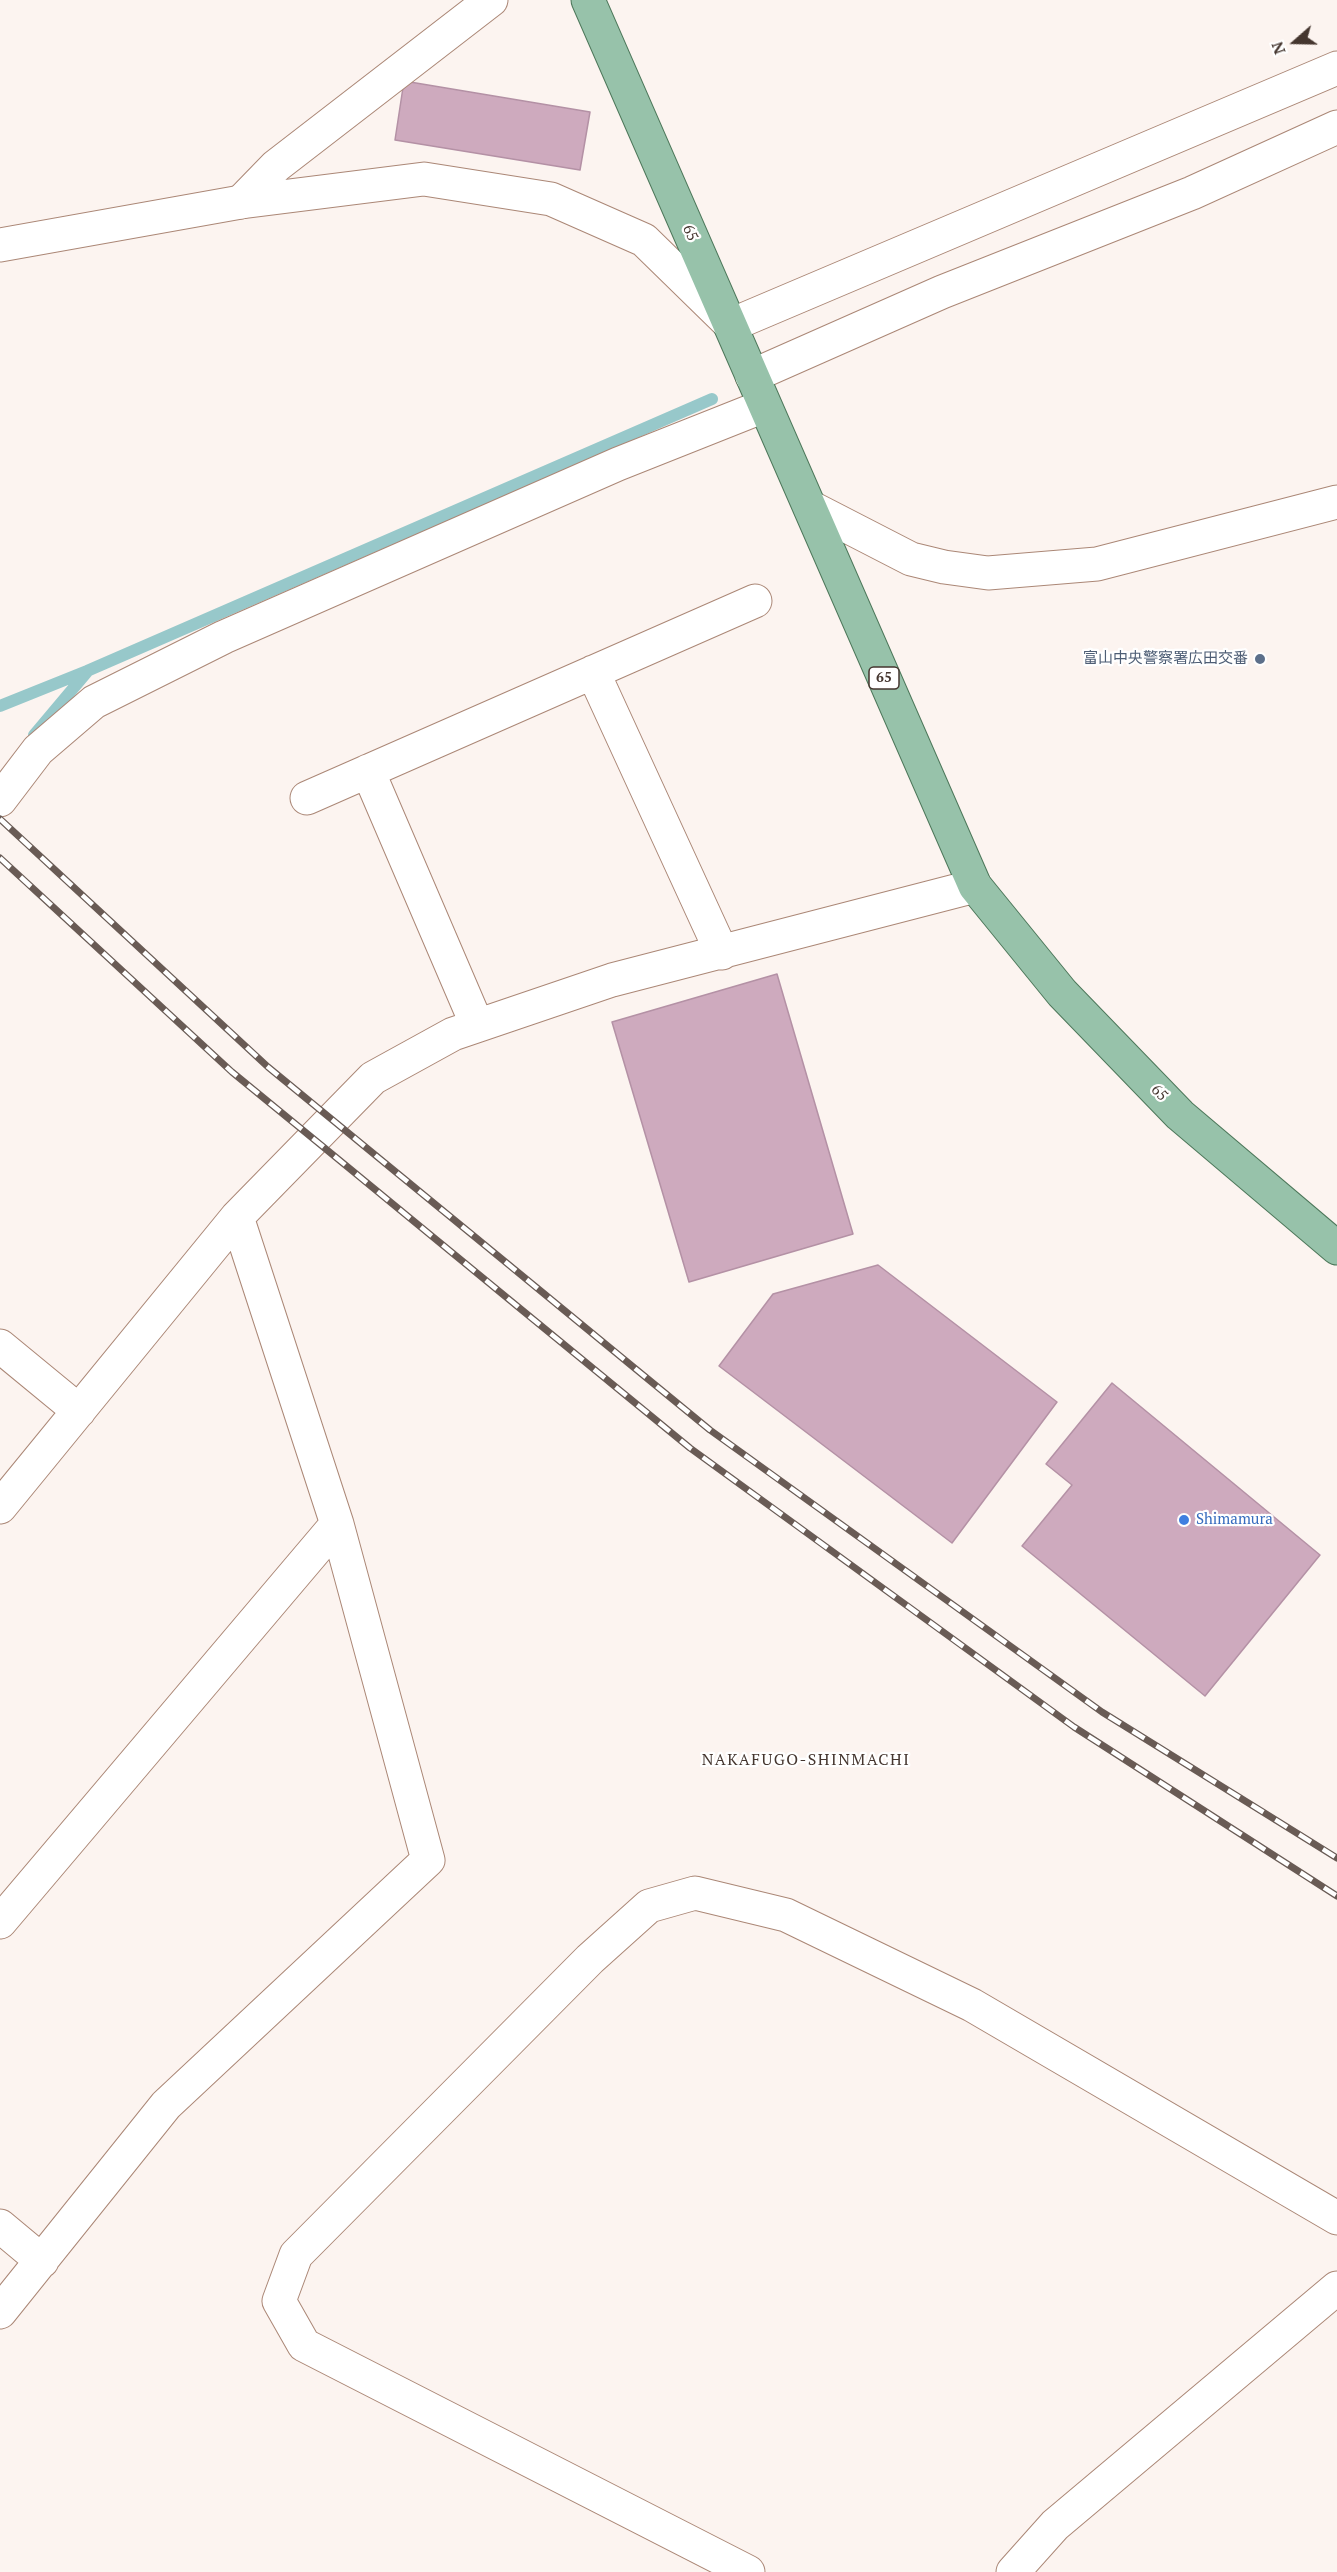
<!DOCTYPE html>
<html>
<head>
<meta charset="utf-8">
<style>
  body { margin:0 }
  #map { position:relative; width:1337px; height:2572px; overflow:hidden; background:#fcf4f0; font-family:"PT Serif",serif }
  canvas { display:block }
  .north { position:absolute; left:1265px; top:12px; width:60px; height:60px; -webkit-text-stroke:4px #fff; paint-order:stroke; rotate:250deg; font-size:16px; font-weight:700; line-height:24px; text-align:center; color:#45362f }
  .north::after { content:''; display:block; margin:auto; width:21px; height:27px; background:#45362f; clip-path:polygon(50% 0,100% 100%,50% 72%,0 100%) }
</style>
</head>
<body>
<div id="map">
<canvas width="1337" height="2572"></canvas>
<div class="north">N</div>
</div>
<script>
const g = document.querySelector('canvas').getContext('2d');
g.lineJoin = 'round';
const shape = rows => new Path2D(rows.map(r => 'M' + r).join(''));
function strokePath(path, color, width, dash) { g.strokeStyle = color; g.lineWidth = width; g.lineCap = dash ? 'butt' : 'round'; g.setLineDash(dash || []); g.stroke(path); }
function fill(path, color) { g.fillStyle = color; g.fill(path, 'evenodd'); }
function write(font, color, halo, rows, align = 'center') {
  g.font = font + ' "PT Serif","Noto Sans JP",serif'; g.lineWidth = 4.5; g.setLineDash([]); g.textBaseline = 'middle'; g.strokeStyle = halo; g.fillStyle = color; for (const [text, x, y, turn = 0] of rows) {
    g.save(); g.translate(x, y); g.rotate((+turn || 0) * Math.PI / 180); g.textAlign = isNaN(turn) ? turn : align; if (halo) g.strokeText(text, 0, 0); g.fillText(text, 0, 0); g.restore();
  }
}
strokePath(shape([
  [0,706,87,671,712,399],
  [34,735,87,672]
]), '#97c8ca', 12);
const building = shape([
  [404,81,590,112,580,170,395,140,404,81],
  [777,974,853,1234,689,1282,612,1022,777,974],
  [878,1265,1057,1402,952,1543,719,1366,773,1294,878,1265],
  [1112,1383,1320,1555,1205,1696,1022,1546,1072,1485,1046,1464,1112,1383]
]);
fill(building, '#ceaabe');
strokePath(building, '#b491a5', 1.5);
const street = shape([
  [241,202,276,166,491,0],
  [731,325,1337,68],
  [752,376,942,292,1192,193,1337,127],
  [593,672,722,953],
  [368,771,477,1025],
  [307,798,755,601],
  [0,800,38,750,94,702,224,637,618,464,764,406],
  [0,1346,79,1411],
  [0,1507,237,1217,373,1078,453,1034,612,980,975,886],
  [0,1922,337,1524],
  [0,2226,42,2261],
  [0,2312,166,2105,428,1860,337,1524,237,1217],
  [748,2572,304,2345,279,2301,296,2255,590,1959,649,1906,695,1893,786,1915,972,2005,1337,2218],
  [1013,2572,1055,2525,1337,2288]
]);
const secondary = shape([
  [0,245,241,202,424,179,551,199,644,240,731,325],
  [810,507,911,559,944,567,988,573,1097,564,1337,502]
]);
const primary = shape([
  [588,0,975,886,1062,993,1180,1115,1337,1248]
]);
strokePath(street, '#ab8776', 35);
strokePath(secondary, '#ab8776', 35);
strokePath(primary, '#4d775a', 35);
strokePath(street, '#fff', 33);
strokePath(secondary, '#fff', 33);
strokePath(primary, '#97c2aa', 33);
const rail = shape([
  [0,819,268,1067,710,1430,1102,1712,1337,1858],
  [0,858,232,1072,690,1448,1074,1727,1337,1896]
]);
strokePath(rail, '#695b55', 7);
strokePath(rail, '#fff', 4.5, [14]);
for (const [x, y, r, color] of [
  [1260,659,6,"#5c6f8a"],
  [1184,1520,6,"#3f7fe0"]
]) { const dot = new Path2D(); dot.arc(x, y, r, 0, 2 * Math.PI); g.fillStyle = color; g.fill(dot); strokePath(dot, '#fff', 2); }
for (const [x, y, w] of [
  [884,678,30]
]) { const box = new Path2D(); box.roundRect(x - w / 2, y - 11, w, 22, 4.5); g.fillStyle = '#fff'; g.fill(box); strokePath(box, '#45362f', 1.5); }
write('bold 14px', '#45362f', null, [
  ["65",884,678]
]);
write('15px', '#45362f', '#fff', [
  ["65",690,233,66],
  ["65",1159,1093,46]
]);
write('15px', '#4e5e75', '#fff', [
  ["富山中央警察署広田交番",1248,659]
], 'right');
write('15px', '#366cbe', '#fff', [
  ["Shimamura",1196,1520]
], 'left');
g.letterSpacing = '1.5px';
write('16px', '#45362f', '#fff', [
  ["NAKAFUGO-SHINMACHI",806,1760]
]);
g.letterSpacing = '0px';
</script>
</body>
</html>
